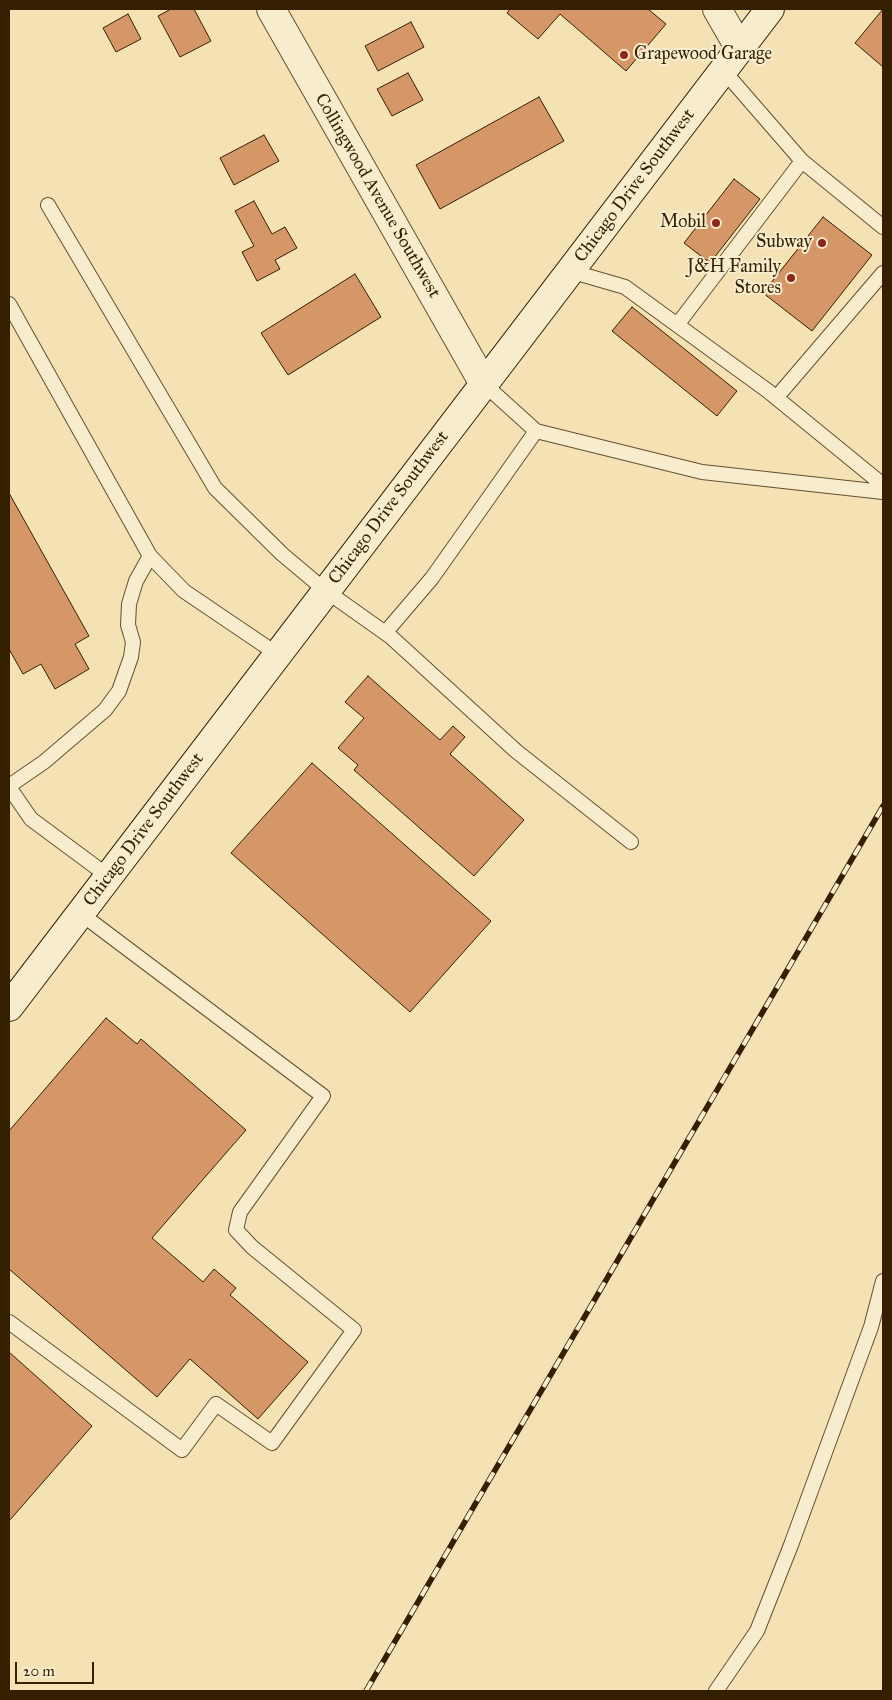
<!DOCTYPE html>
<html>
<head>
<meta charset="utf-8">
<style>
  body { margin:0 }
  #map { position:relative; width:892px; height:1700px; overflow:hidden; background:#f4e1b4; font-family:"IM FELL Great Primer",serif }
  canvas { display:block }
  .frame { position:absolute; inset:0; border:10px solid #341f01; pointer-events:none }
  .scale { position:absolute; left:15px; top:1662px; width:79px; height:22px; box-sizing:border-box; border:2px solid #341f01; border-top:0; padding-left:6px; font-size:15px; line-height:18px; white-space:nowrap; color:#341f01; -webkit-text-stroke:4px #f8ecce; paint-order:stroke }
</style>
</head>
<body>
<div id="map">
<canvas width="892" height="1700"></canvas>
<div class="frame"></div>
<div class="scale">20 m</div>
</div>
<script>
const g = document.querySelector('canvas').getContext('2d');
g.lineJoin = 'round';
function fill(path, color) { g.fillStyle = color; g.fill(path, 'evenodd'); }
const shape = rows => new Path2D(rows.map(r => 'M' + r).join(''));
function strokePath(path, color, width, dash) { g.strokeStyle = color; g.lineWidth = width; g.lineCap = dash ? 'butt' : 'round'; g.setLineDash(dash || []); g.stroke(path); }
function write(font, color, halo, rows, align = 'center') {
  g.font = font + ' "IM FELL Great Primer",serif'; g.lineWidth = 4; g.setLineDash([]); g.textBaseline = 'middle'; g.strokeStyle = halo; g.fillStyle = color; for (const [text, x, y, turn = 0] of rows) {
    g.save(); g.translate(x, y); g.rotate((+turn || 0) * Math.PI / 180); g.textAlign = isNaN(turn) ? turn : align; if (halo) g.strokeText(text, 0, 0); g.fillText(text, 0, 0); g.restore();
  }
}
const building = shape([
  [171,9,194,9,211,41,180,57,158,16,171,9],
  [510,9,648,9,666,24,626,71,560,14,538,39,507,13,510,9],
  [883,9,883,67,855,43,883,9],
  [128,14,141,39,116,52,103,28,128,14],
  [411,22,424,47,378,71,365,46,411,22],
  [408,73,423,100,392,116,377,89,408,73],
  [539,97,564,141,440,209,416,165,539,97],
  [264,135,279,161,234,185,220,158,264,135],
  [734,179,760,199,710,263,684,243,734,179],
  [254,201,272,234,285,227,297,248,275,260,280,269,257,281,242,252,254,246,235,211,254,201],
  [823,217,872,255,812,331,763,293,823,217],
  [355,274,381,317,288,375,261,333,355,274],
  [632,307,737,391,717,416,612,331,632,307],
  [9,493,89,636,75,644,89,669,55,689,41,664,23,674,9,649,9,493],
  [368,676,440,740,453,726,465,737,450,754,524,820,474,876,354,770,358,765,338,748,364,718,345,702,368,676],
  [312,763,491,921,410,1012,231,853,312,763],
  [106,1018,137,1044,141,1039,246,1130,152,1238,203,1282,214,1269,236,1288,230,1295,308,1362,258,1419,190,1359,157,1397,9,1269,9,1131,106,1018],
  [9,1352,92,1426,9,1521,9,1352]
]);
fill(building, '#d69768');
strokePath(building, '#341f01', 1);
const lane = shape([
  [802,161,883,227],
  [48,205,215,488,282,554,326,591,391,637,516,751,631,842],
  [570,271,625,287,768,391,883,485],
  [9,304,150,556,184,591,277,654],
  [677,325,802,161,723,70],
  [484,384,536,431,702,472,883,492],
  [776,398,883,273],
  [385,633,432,578,536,431],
  [9,786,44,762,105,710,119,691,131,657,133,642,128,625,129,604,136,581,150,556],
  [9,787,31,819,108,876],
  [9,1322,182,1450,216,1404,272,1443,354,1330,252,1247,236,1230,240,1212,323,1096,80,913],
  [716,1691,757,1631,791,1545,871,1327,883,1281]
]);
const street = shape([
  [271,9,484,384],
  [717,9,740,49]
]);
const secondary = shape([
  [9,1007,770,9]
]);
strokePath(lane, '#64502e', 16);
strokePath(street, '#64502e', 30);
strokePath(secondary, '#341f01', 30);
strokePath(lane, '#f8ecce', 14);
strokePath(street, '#f8ecce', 28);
strokePath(secondary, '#f8ecce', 28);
const rail = shape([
  [366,1691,883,806]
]);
strokePath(rail, '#341f01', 5.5);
strokePath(rail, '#f8ecce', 4, [11]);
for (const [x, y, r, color] of [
  [624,55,5,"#8f2418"],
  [716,223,5,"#8f2418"],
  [822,243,5,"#8f2418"],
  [791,278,5,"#8f2418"]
]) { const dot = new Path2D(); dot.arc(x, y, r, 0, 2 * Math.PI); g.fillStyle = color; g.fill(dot); strokePath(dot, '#f8ecce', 2); }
write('18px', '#341f01', '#f8ecce', [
  ["Grapewood Garage",634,55,"left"],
  ["Mobil",706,223],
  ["Subway",812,243],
  ["J&H Family",781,268],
  ["Stores",781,289]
], 'right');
write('18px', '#341f01', '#f8ecce', [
  ["Chicago Drive Southwest",635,186,-53],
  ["Collingwood Avenue Southwest",377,196,60],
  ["Chicago Drive Southwest",389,508,-53],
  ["Chicago Drive Southwest",144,830,-53]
]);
</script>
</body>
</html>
